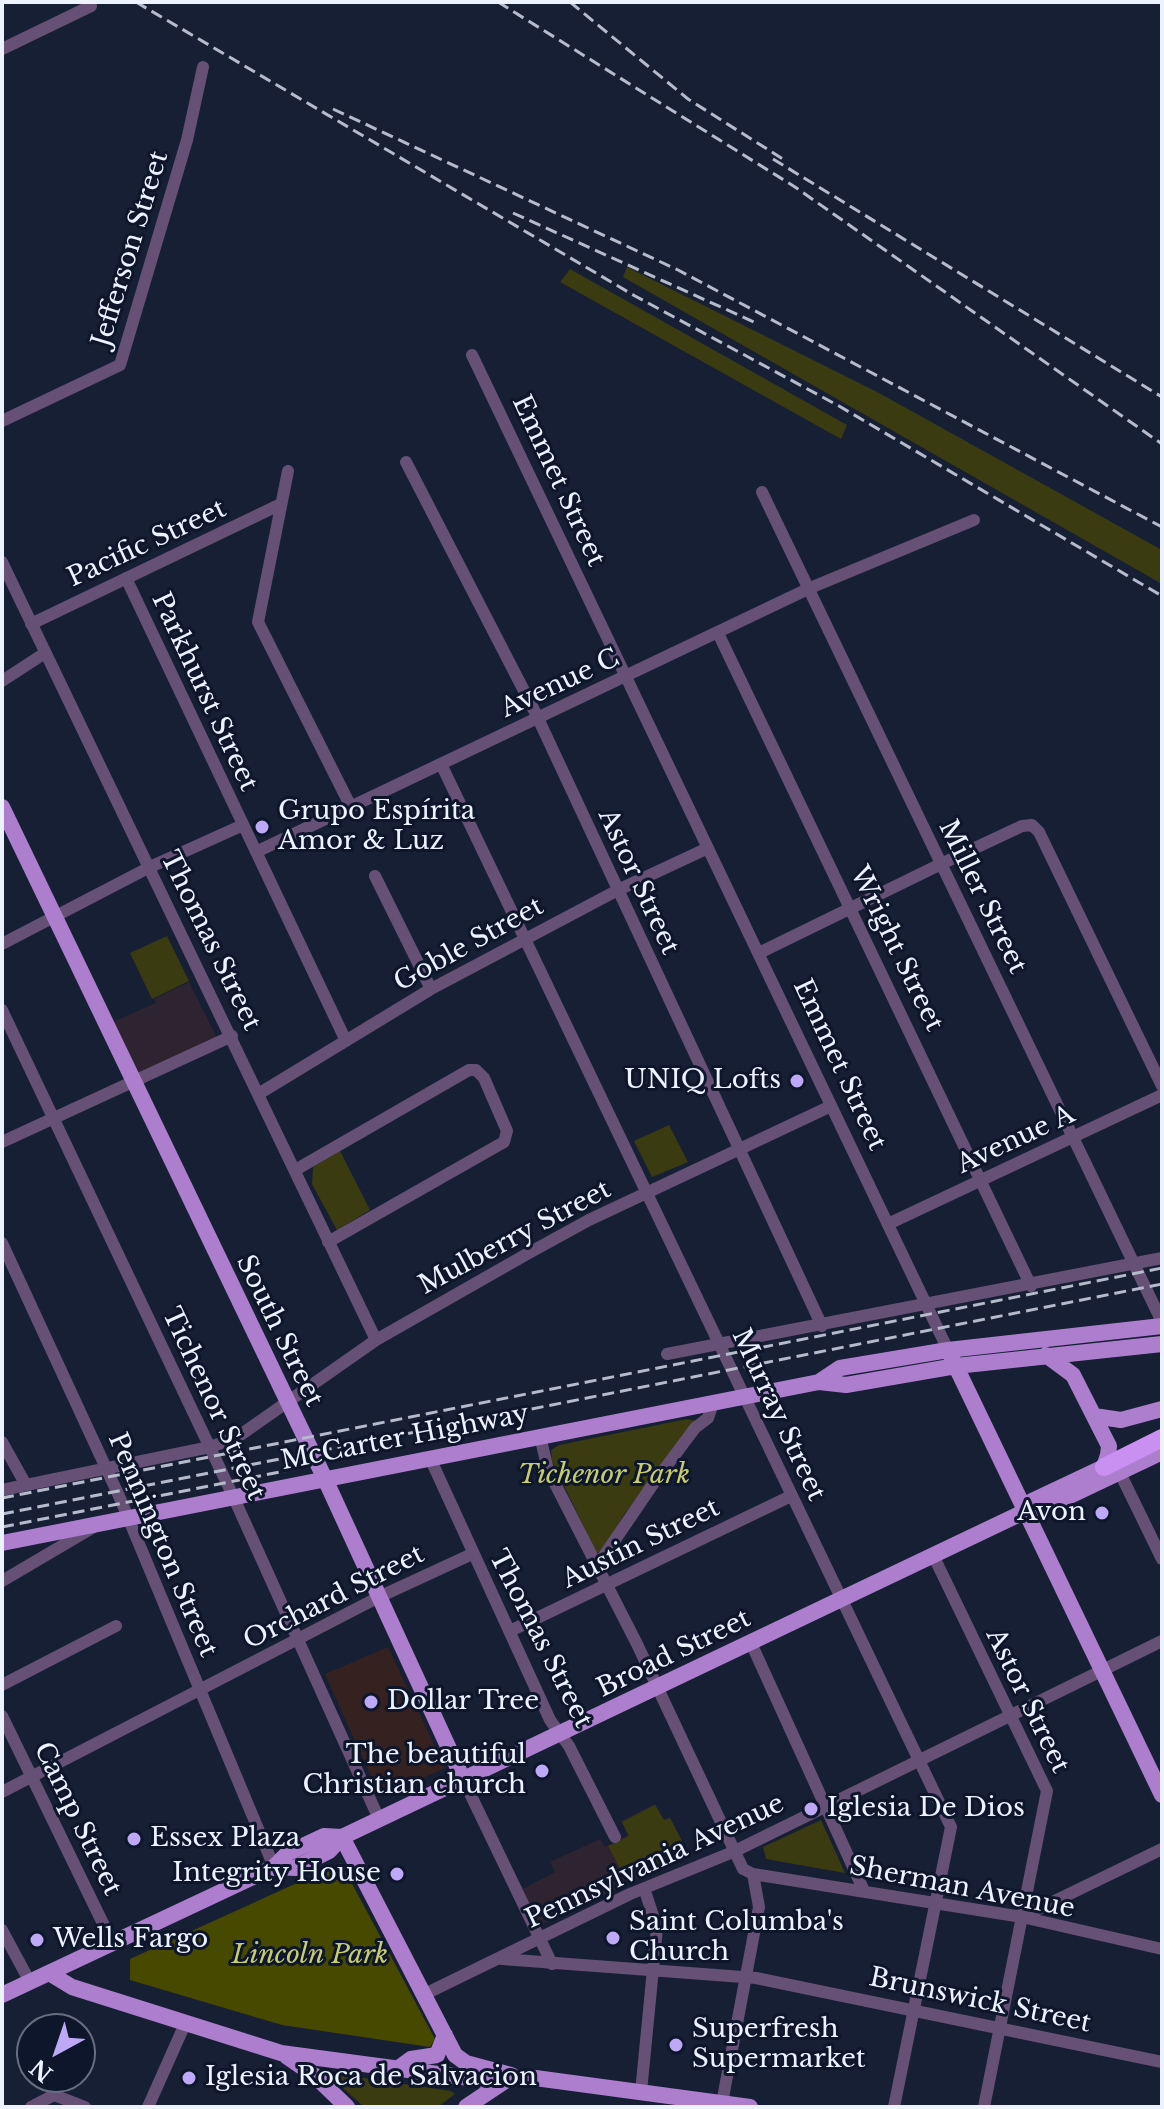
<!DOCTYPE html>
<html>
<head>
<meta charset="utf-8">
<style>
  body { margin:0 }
  #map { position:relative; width:1164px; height:2109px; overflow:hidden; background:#171f35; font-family:"Libre Baskerville",serif }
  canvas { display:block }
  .frame { position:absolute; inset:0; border:4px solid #edf2ff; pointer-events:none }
  .north { position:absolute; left:16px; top:2013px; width:80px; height:80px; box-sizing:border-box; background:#0e162b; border:2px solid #676e80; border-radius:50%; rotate:220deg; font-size:22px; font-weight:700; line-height:32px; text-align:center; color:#edf2ff }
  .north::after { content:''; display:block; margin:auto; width:28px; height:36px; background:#bda9f5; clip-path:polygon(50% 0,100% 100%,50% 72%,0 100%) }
</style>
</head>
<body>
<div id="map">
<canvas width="1164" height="2109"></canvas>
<div class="frame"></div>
<div class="north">N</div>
</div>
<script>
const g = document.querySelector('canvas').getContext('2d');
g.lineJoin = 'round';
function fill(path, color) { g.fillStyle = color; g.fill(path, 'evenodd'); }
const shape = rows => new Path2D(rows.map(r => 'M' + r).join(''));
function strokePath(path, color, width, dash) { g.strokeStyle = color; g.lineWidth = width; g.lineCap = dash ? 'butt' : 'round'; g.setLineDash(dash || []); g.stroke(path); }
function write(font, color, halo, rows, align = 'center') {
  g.font = font + ' "Libre Baskerville",serif'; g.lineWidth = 6; g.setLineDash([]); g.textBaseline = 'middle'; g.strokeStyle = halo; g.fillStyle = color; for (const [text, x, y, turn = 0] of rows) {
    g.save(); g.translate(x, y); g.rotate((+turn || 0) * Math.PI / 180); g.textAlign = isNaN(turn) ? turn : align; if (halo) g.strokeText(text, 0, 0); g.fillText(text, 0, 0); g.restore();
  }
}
fill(shape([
  [388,1647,445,1768,380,1797,325,1674]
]), '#352220');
fill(shape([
  [189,982,219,1042,132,1077,108,1024,156,1003,154,999],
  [655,1804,664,1820,670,1817,688,1853,539,1926,521,1890,555,1872,550,1862,600,1839,605,1847,628,1835,621,1821]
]), '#2e2330');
fill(shape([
  [627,267,879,393,1162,550,1162,584,623,277],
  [570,269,847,425,841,439,560,282],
  [167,936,189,981,152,999,130,953],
  [669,1125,688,1162,652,1177,634,1141],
  [340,1151,370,1210,337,1230,312,1184,313,1167],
  [687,1419,696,1421,625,1513,600,1553,596,1552,552,1461,551,1450,559,1445],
  [655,1805,664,1820,670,1818,688,1853,627,1882,608,1846,629,1836,622,1822],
  [821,1820,845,1873,766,1859,763,1847],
  [337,2074,451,2091,455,2094,438,2107,364,2107,334,2080]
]), '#3a3b10');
fill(shape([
  [341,1863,435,2039,430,2047,282,2025,130,1980,130,1959]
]), '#474900');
strokePath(shape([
  [2,49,91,6],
  [472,355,948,1350],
  [2,421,120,365,187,140,203,67],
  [406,462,536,714,822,1326],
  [288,471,258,622,351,807],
  [762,492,1162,1322],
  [2,562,376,1340],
  [126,578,346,1041],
  [31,624,281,504],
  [718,633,1031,1286],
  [2,681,45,653],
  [441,764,951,1827,894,2107],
  [256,852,810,588,974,520],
  [375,876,431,989],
  [2,944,150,867,243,825],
  [759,953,941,864,1022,826,1032,825,1039,832,1162,1086],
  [2,1010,233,1496,379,1819],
  [260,1093,431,989,618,890,708,848],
  [2,1142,232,1036],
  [297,1169,469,1070,476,1070,484,1078,507,1131,504,1142,328,1242],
  [888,1224,1162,1095],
  [2,1243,119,1496,274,1867],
  [667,1354,1162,1258],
  [540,1436,548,1470,637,1644,743,1869,753,1874,1022,1917,1162,1949],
  [2,1442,26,1485],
  [430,1458,550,1720,569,1746,615,1837],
  [1120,1473,1162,1559],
  [2,1490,210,1447,236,1438,376,1340,527,1254,589,1220,831,1106],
  [933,1555,1047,1791,984,2107],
  [597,1566,651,1487,695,1428,708,1418,713,1403],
  [2,1581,92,1528],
  [510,1631,791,1496],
  [751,1643,864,1891],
  [2,1685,116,1626],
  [2,1716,112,1942],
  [463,1779,552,1964],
  [2,1792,379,1597,472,1554],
  [1022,1917,1162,1849],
  [2,1930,30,1982],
  [502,1959,756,1978,1162,2062],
  [425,1994,630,1894,733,1852,1162,1641],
  [641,2092,657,1928,645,1891],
  [722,2103,759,1907,753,1874],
  [31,2107,54,2095,85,2107],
  [148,2107,185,2024]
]), '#665076', 12);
strokePath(shape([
  [2,807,325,1479,463,1779],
  [948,1350,1162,1795],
  [819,1382,840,1368,948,1350,1162,1326],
  [1094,1416,1121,1420,1162,1409],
  [1026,1511,1032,1501,1104,1467,1108,1455,1109,1446,1073,1375,1046,1355],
  [2,1543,819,1382,846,1385,956,1366,1162,1344],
  [342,1837,455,2055,466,2063,511,2075],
  [274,1867,295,1868,329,1851,342,1837,1026,1511,1038,1511,1162,1452],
  [49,1973,72,1987,281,2053,453,2076,487,2080,528,2077,750,2107],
  [2,1995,274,1867,288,1853,324,1836,342,1837],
  [286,2056,315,2076,347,2107],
  [396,2070,411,2059,437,2055,445,2035],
  [466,2107,508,2079]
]), '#ad7ece', 16);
strokePath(shape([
  [1104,1467,1162,1438]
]), '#c990f1', 18);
strokePath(shape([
  [136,2,635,296,839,406,1162,596],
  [498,2,795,187,1162,444],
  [570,2,688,99,786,161],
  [333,109,678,270,1162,527],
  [773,159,1162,397],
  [513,213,754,322],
  [2,1498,1162,1268],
  [2,1514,1162,1284],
  [2,1527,285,1471]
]), '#b5bbca', 3, [12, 6]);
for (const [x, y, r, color] of [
  [262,827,8,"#bda9f5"],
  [797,1081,8,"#bda9f5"],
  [1102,1513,8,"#bda9f5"],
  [371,1702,8,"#bda9f5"],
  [542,1771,8,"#bda9f5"],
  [811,1809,8,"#bda9f5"],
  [134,1839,8,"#bda9f5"],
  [397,1874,8,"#bda9f5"],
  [613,1938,8,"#bda9f5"],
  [37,1940,8,"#bda9f5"],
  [676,2045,8,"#bda9f5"],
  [189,2078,8,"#bda9f5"]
]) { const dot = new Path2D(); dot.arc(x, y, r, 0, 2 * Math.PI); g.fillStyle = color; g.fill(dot); strokePath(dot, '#0e162b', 3); }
write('26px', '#edf2ff', '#0e162b', [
  ["Jefferson Street",131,249,-73],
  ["Emmet Street",558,481,65],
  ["Pacific Street",147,544,-25],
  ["Avenue C",560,684,-25],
  ["Parkhurst Street",204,692,65],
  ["Astor Street",638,882,65],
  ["Miller Street",982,897,64],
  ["Thomas Street",210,941,64],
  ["Goble Street",469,945,-29],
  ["Wright Street",896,949,64],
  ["Emmet Street",839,1065,65],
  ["Avenue A",1016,1140,-25],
  ["Mulberry Street",515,1238,-28],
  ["South Street",279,1331,64],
  ["Tichenor Street",213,1404,65],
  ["Murray Street",778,1415,65],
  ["McCarter Highway",405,1438,-11],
  ["Austin Street",641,1544,-26],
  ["Pennington Street",162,1545,67],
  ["Orchard Street",334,1598,-27],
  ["Thomas Street",540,1639,63],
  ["Broad Street",674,1654,-26],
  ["Astor Street",1027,1701,64],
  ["Camp Street",77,1819,64],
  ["Pennsylvania Avenue",655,1862,-25],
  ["Sherman Avenue",962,1888,11],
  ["Brunswick Street",980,2001,12]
]);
write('26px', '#edf2ff', '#0e162b', [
  ["Grupo Espírita",278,812],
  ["Amor & Luz",278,842],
  ["UNIQ Lofts",781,1081,"right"],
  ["Avon",1086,1513,"right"],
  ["Dollar Tree",387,1702],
  ["The beautiful",526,1756,"right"],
  ["Christian church",526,1786,"right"],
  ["Iglesia De Dios",827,1809],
  ["Essex Plaza",150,1839],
  ["Integrity House",381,1874,"right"],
  ["Saint Columba's",629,1923],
  ["Church",629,1953],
  ["Wells Fargo",53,1940],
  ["Superfresh",692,2030],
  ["Supermarket",692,2060],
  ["Iglesia Roca de Salvacion",205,2078]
], 'left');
write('italic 26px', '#c7cc6e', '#0e162b', [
  ["Tichenor Park",604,1476],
  ["Lincoln Park",310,1956]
]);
</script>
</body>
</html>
